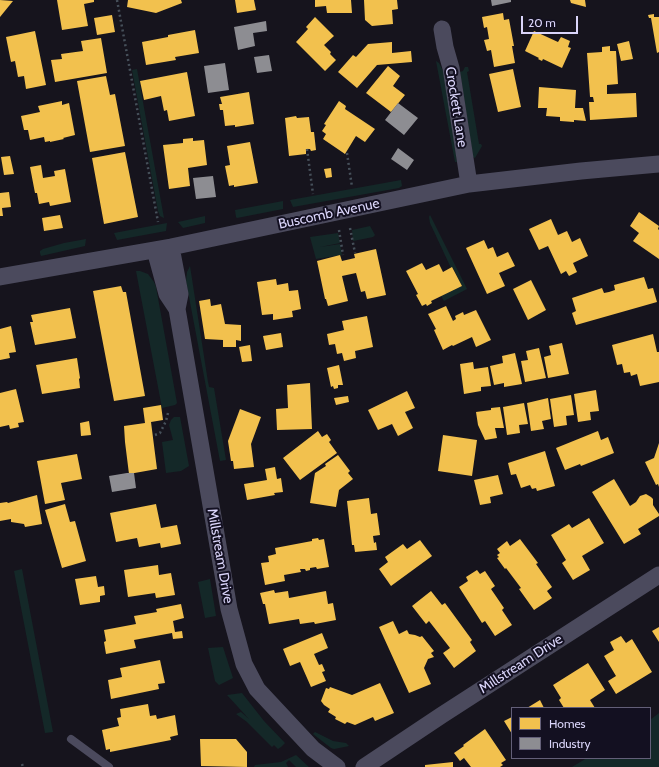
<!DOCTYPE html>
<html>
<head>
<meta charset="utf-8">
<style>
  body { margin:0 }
  #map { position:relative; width:659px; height:767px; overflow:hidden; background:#16141d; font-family:Cabin,sans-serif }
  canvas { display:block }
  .legend { position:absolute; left:511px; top:707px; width:140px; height:52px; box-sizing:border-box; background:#131021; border:1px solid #635f78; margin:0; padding:5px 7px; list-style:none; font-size:12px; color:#dad5fa }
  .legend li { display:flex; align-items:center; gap:8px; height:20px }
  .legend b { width:20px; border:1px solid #635f78 }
  .scale { position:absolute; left:521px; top:16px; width:57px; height:18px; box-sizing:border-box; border:2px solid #dad5fa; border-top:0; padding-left:5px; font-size:12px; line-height:14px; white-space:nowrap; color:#dad5fa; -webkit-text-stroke:3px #131021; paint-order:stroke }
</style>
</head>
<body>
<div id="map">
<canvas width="659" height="767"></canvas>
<ul class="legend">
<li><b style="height:11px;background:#f2c14e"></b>Homes</li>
<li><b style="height:11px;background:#8d8d92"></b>Industry</li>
</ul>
<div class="scale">20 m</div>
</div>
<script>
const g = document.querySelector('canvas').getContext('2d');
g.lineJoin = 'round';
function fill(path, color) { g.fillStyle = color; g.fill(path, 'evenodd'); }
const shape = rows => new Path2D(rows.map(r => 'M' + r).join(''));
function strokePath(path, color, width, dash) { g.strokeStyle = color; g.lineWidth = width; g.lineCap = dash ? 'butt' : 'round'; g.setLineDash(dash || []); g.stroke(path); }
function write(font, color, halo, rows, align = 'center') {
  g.font = font + ' Cabin,sans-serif'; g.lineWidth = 4; g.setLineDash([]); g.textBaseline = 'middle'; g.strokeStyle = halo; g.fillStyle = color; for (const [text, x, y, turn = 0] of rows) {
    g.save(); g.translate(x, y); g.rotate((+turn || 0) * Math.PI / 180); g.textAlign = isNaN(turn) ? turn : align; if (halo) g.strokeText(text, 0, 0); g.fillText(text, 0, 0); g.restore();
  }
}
fill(shape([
  [436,61,439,63,446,77,457,162,455,162],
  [465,67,468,67,469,71,467,72,479,144,481,144,482,146,475,158,473,157,460,72,463,71],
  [137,69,164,218,160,216,158,211,132,70],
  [401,180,402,186,399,188,293,207,290,200],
  [283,201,283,209,237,218,236,217,235,210],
  [430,215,467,289,444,301,441,296,462,286,453,268,451,268,430,223,429,217],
  [205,216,205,223,183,228,178,222],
  [167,223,166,231,117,240,114,233],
  [370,226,375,235,373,237,353,241,352,230],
  [338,233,340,243,320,247,340,244,342,255,316,259,310,237],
  [86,239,85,246,41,256,40,253,40,251,43,249,64,243],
  [190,266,208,382,209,387,214,388,226,460,220,461,186,281,187,272],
  [136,271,140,271,148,274,154,282,156,287,177,403,175,405,162,408],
  [174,417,180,417,189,466,181,471,166,473,162,442,173,440,169,425,171,420],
  [22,569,53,732,45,733,14,571],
  [210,579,216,616,205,618,198,582],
  [223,647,233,678,219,685,215,681,208,648],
  [242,693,264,721,285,743,281,747,278,749,274,745,272,747,247,722,236,714,241,712,249,719,227,695],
  [659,713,659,767,572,767,587,758,650,758,650,720],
  [315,732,333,741,346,743,349,746,334,749,331,748,313,734],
  [296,755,309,767,296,767,289,760,286,763,288,767,254,767,255,765,281,762]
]), '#142828');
fill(shape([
  [0,0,13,1,0,17],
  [57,0,94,0,94,2,84,4,88,26,62,30],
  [128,0,181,0,182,3,156,13,127,7],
  [235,0,254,0,256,10,237,13],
  [315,0,351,0,352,13,327,13,326,6,315,7],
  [364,0,397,0,398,9,392,10,393,24,372,26,365,20],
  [570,0,585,0,586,7,571,3],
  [503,13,504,20,509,19,514,46,512,46,515,63,494,67,491,50,487,51,484,40,489,39,487,27,484,28,482,17],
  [654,14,654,17,659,17,659,52,657,53,651,18,649,18,648,15],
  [112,15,115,32,97,35,94,18],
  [315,17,334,36,324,45,331,52,330,54,336,60,325,71,296,42,308,29,306,27],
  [195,30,199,53,175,57,176,60,146,65,142,42,168,37,168,35],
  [35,31,46,85,26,89,24,76,18,77,15,61,11,62,6,37],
  [534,31,558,42,561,37,570,41,568,47,571,48,562,68,543,59,542,61,538,59,539,58,525,51],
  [101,38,107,73,55,82,51,60,62,59,61,54,83,51,81,41],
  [629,41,633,59,621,61,617,44],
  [392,42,392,53,411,51,412,62,377,65,357,88,338,72,353,55,356,57,368,44],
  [610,46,610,51,616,51,618,84,607,85,607,94,636,93,637,117,590,120,589,102,594,102,593,97,590,97,587,53,602,52,602,47],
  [388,66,400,76,393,86,405,95,391,112,366,93],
  [513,69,521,107,498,112,489,74],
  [187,72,195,116,169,121,167,110,164,111,161,96,144,100,140,81],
  [106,76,110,95,115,94,125,146,90,152,77,81],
  [539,87,576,90,575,108,583,108,586,121,574,120,574,122,560,121,560,117,546,116,547,108,538,108],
  [249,92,254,124,235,127,235,125,225,126,223,110,220,110,219,104,222,104,220,97],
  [62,101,62,105,69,103,75,135,63,138,64,139,50,142,50,141,45,142,44,137,30,140,28,130,24,130,21,116,40,112,38,106],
  [339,101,346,106,345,109,375,129,365,142,356,136,345,154,323,139,326,134,322,131,326,125,324,124],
  [296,116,297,118,309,117,311,132,314,132,316,150,311,151,310,149,306,149,306,154,289,156,285,118],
  [193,138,193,141,204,140,207,165,188,168,190,186,169,189,163,145,183,143,183,139],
  [250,142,258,183,234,187,234,185,229,186,225,166,230,165,227,146],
  [125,152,138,217,104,224,92,158],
  [10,156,14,174,4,175,1,157],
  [41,165,43,178,55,176,54,171,65,169,71,202,50,206,49,202,39,204,37,193,35,193,30,167],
  [331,168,332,177,326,178,324,169],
  [9,192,11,207,2,208,3,216,0,216,0,193],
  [639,212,659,226,658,229,659,230,659,259,633,241,639,233,630,226],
  [60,215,63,228,44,231,42,218],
  [551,219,558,235,567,231,572,242,580,238,588,256,573,263,577,272,569,276,566,271,561,274,548,246,539,250,529,229],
  [484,240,488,249,493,247,497,257,508,252,515,266,499,273,505,286,487,294,466,248],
  [376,249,386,295,367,299,365,291,361,292,356,273,342,276,348,301,328,306,326,299,325,299,317,261,340,255,342,261,355,258,354,254],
  [422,263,426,270,439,264,443,272,452,267,462,286,431,301,432,303,427,306,426,304,422,306,416,295,418,294,406,271],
  [644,277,648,289,653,288,657,302,576,325,572,313,576,311,572,298,602,288,604,293,609,292,615,290,614,285],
  [276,279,277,285,288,283,289,291,298,290,301,309,292,311,293,317,273,320,273,314,262,315,257,282],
  [531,280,546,310,528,320,513,289],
  [121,286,123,292,126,292,145,396,114,401,93,291],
  [210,299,211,306,221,304,225,324,241,325,241,341,236,340,236,347,223,347,223,340,205,339,199,301],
  [446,306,453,321,456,319,455,316,463,312,464,315,476,310,491,340,476,347,472,337,453,346,452,345,443,350,434,330,436,329,428,314],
  [70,308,76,338,35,345,30,322,33,322,31,315],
  [367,316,373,347,355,351,356,358,344,361,342,353,337,354,335,344,329,345,327,334,344,330,342,321],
  [11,326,16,352,9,353,10,358,0,360,0,329],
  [281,333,283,347,266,350,263,336],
  [653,334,657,352,659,352,659,382,640,386,637,374,631,376,630,372,624,373,622,364,617,365,612,345],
  [562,343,569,374,548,378,544,357,551,355,549,346],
  [250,345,252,361,242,362,239,347],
  [539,348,546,378,525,382,521,361,528,360,526,351],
  [515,353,522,384,504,387,504,383,494,385,490,366,503,363,502,356],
  [77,358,80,378,79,379,80,388,42,394,36,365],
  [473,362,474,369,488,367,491,386,481,387,481,391,464,394,460,364],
  [339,365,343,385,338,385,338,388,334,389,333,386,331,387,327,368],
  [310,383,312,429,277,430,276,409,288,408,287,385],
  [16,389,24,422,18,423,19,427,10,429,9,425,0,427,0,393],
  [596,390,599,411,590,412,591,420,578,422,574,394],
  [407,391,415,408,405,412,413,428,398,436,392,424,378,430,368,410],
  [571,395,574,415,566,416,567,425,554,427,550,399],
  [348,396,349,402,336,405,334,398],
  [548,398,551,419,542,421,544,429,531,431,527,403],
  [524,403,528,424,519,425,520,433,507,435,503,407],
  [161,405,163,420,151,422,157,469,129,474,125,442,124,426,145,423,143,408],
  [500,407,504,428,495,428,497,438,485,440,478,425,476,412,491,410,491,408],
  [240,409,261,417,251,444,254,467,234,469,233,461,231,461,228,441],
  [89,421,91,435,81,436,80,423],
  [318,431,322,437,327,434,331,440,329,442,337,453,300,480,283,458],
  [598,431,601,440,608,437,614,453,581,466,580,464,565,470,556,448],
  [443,435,477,440,472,476,438,471],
  [659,443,659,487,658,484,656,485,645,462,654,458],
  [545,451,555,486,537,491,536,488,532,489,530,485,521,488,516,474,511,475,508,463],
  [77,454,82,479,61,483,65,500,45,504,37,461],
  [338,455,350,471,348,473,353,479,339,490,336,507,310,503,315,473,326,466,325,464],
  [275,467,277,479,281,478,283,492,274,493,275,495,247,500,244,484,267,480,265,469],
  [498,475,503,494,490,497,491,503,480,505,474,480],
  [614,479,630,506,636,502,640,496,646,494,651,497,653,499,653,505,659,514,659,516,638,529,641,534,624,544,592,492],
  [37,495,42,524,25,527,24,524,11,522,11,519,0,521,0,503,7,502,8,503],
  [369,498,371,514,377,513,380,535,373,536,374,543,376,542,377,550,355,552,354,545,352,545,347,501],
  [65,504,70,522,75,521,86,561,62,568,45,510],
  [156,504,161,528,177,525,181,544,161,548,160,543,139,547,137,538,116,542,110,513],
  [589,518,604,543,582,556,590,570,573,580,562,563,566,560,551,535,569,524,572,528],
  [318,538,319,540,324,539,329,567,317,569,316,567,310,568,310,570,306,571,305,569,300,569,301,572,284,575,285,581,265,585,261,563,269,562,268,556,276,554,275,548,312,541,312,539],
  [520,539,538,563,536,564,552,587,547,591,552,598,534,610,519,589,521,588,506,568,505,569,497,558,499,557,497,555,500,553,497,549,507,541,510,546],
  [420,540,432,556,391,586,379,569,388,562,385,557,403,544,407,549],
  [158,565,159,575,171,573,175,595,156,598,155,593,128,597,124,570],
  [477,570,480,574,485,571,495,586,491,589,504,608,502,610,512,625,495,636,485,621,482,623,459,587,468,581,466,577],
  [96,576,98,587,104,586,105,595,100,596,100,602,80,605,75,579],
  [274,590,275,593,288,591,289,598,326,591,328,604,333,603,336,620,315,624,314,622,300,624,299,619,269,624,265,604,263,604,260,593],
  [431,591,442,605,445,603,472,640,470,642,476,651,454,668,443,653,450,648,429,621,426,624,412,606],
  [181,604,184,618,173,621,175,632,182,631,183,638,173,639,172,633,134,640,136,648,106,654,104,642,106,641,104,630,136,624,134,616,157,612,156,609],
  [393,621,399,634,407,630,409,634,415,635,420,637,422,636,434,651,431,653,434,657,428,659,424,668,431,684,409,693,379,627],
  [659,627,659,642,652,631],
  [322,633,328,648,314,654,319,665,322,664,325,671,322,672,326,681,311,687,300,662,290,666,283,649],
  [621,636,626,643,632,639,652,672,616,694,608,681,616,676,604,656,614,650,610,642],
  [160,660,165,683,158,684,159,689,111,699,108,680,122,677,120,668],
  [588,663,605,690,590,700,595,708,564,708,559,700,561,698,553,685],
  [380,683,394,713,375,721,373,717,355,725,347,722,345,724,335,719,336,717,328,712,330,709,324,705,321,701,326,688,329,689,330,687,352,695],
  [540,700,544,708,527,708],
  [148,704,150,716,156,715,157,719,175,715,178,735,170,737,171,740,110,752,110,749,106,750,102,730,119,726,117,718,121,717,120,709],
  [512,717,512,734,504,721],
  [485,729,506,760,501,763,503,765,500,767,471,767,464,758,460,761,454,753,464,746,463,745],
  [200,739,236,739,247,752,247,767,201,766],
  [453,762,453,767,425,767,425,765]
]), '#f2c14e');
fill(shape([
  [491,0,511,0,511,2,492,6],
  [266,21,267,31,253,33,255,46,238,50,234,27],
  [269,55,272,71,257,73,254,57],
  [225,63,229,90,208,93,204,66],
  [398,103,418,118,404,135,385,120],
  [398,148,414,160,407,170,391,159],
  [213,176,216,197,196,199,193,178],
  [127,473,134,473,136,488,112,492,109,476]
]), '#8d8d92');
strokePath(shape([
  [117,0,158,222],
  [307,149,313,194],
  [347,153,352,187],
  [350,228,355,253],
  [339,230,343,255],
  [155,435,160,433,166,421,168,413],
  [22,764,23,767]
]), '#46505a', 2.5, [2, 3]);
strokePath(shape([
  [71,739,109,767]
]), '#4b4a5d', 8);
strokePath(shape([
  [442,29,445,47,451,68,469,184],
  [171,247,180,294,177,309],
  [155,250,167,294,177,309,229,609,244,664,257,689,313,749,337,767],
  [0,277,171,247,469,184,581,171,659,164],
  [364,767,442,715,659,575]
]), '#4b4a5d', 17);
write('14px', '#dad5fa', '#131021', [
  ["Crockett Lane",456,107,81],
  ["Buscomb Avenue",329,214,-12],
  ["Millstream Drive",220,556,80],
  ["Millstream Drive",521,664,-33]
]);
</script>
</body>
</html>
